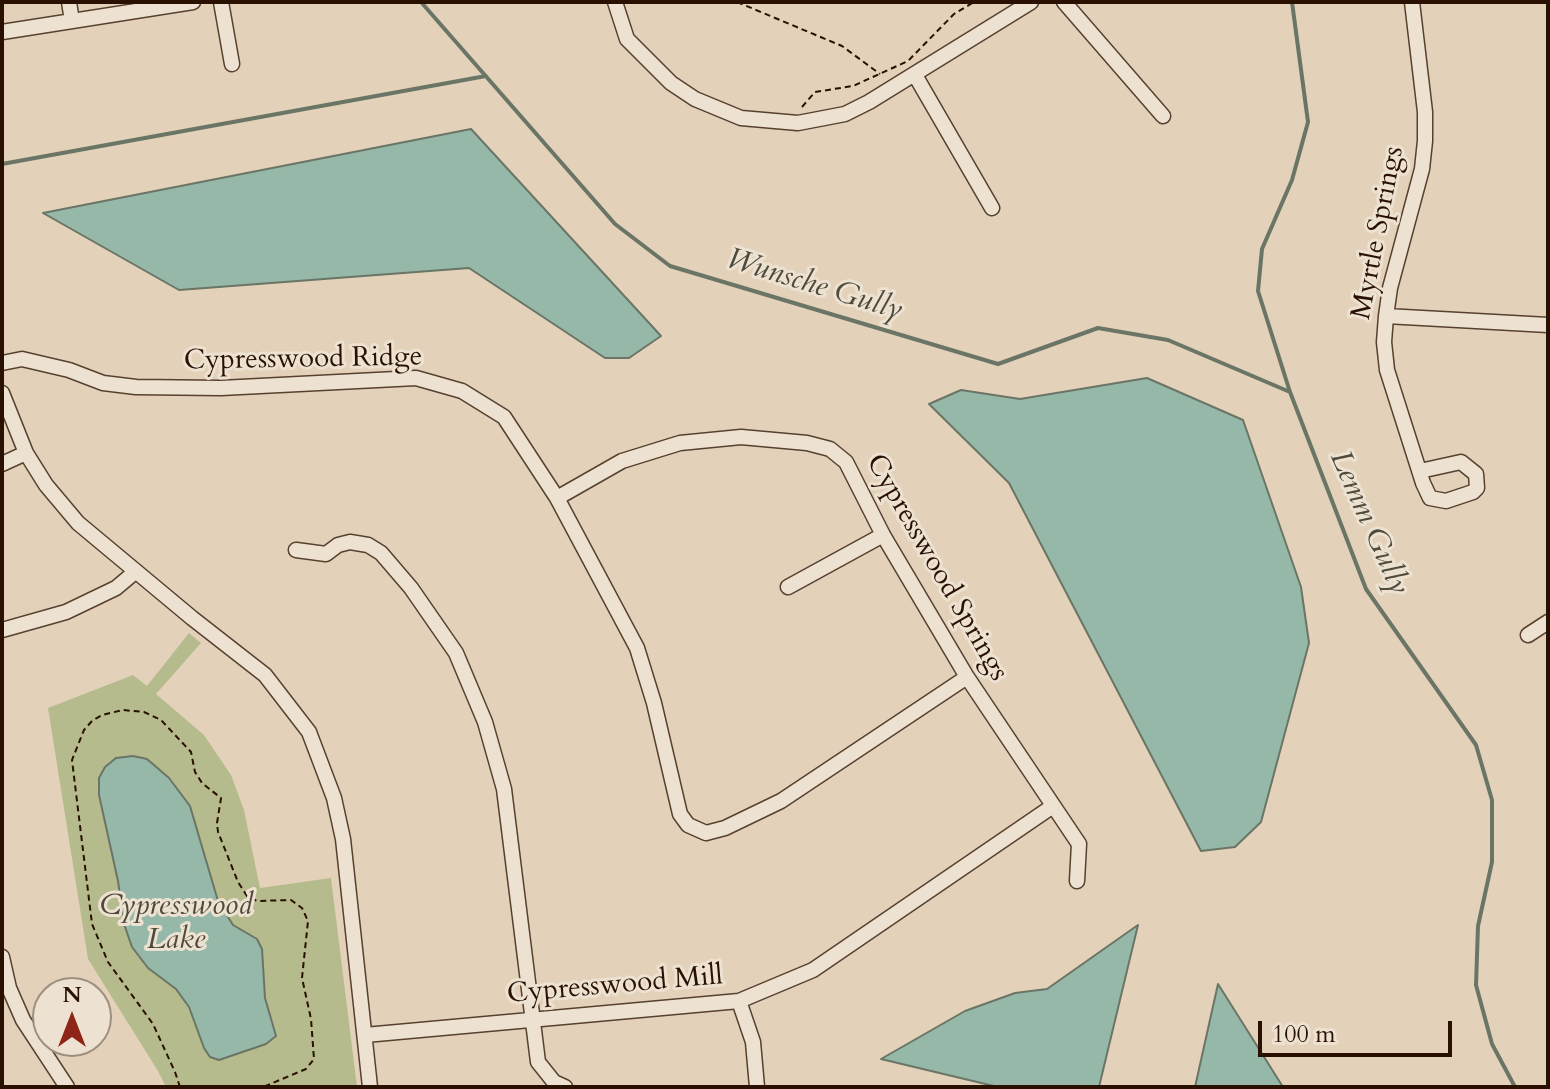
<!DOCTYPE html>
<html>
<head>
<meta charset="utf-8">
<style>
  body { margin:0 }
  #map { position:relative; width:1550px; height:1089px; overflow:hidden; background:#e3d2b9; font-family:Cardo,serif }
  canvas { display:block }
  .frame { position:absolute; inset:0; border:4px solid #291001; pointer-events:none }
  .north { position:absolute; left:32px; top:977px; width:80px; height:80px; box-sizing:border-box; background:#ede2d2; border:2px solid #9f8e7e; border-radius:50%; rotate:0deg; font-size:22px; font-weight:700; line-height:32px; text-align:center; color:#291001 }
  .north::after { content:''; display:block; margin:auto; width:28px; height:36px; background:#8f2418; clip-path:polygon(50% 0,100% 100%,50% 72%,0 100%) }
  .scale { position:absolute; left:1258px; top:1021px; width:194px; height:36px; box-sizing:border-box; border:4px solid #291001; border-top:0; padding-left:10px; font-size:24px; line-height:28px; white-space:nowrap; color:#291001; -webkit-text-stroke:6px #ede2d2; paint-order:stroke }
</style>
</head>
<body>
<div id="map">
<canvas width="1550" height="1089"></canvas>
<div class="frame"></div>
<div class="north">N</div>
<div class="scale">100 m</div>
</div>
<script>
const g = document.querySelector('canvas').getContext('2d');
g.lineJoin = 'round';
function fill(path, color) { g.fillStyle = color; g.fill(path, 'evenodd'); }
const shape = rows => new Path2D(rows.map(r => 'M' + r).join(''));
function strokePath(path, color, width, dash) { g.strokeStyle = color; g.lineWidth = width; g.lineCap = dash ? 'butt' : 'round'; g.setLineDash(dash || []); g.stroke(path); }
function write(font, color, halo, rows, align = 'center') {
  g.font = font + ' Cardo,serif'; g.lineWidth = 6; g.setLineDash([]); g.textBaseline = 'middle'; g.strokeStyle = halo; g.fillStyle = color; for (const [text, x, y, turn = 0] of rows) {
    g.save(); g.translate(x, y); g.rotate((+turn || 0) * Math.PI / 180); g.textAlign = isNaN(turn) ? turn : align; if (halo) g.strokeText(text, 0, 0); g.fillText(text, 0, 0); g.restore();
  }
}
fill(shape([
  [189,633,201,643,156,694,204,735,231,775,244,810,260,888,331,878,357,1087,166,1087,158,1071,88,959,48,708,133,675,147,686]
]), '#b6bb8d');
const water = shape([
  [471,129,661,336,629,358,605,358,469,268,179,290,43,213,471,129],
  [1147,378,1243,420,1301,587,1309,643,1261,822,1235,847,1201,851,1009,483,929,404,961,390,1020,399,1147,378],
  [133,756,147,759,169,778,190,806,218,901,233,925,257,939,262,949,265,998,276,1036,266,1044,219,1060,210,1057,204,1048,189,1007,176,989,148,968,132,947,124,924,118,881,99,795,99,778,105,767,116,758,133,756],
  [1138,925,1099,1087,998,1087,881,1059,965,1011,1015,993,1047,989,1138,925],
  [1218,984,1283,1087,1195,1087,1218,984]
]);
fill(water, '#96b8a9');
strokePath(water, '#6a7566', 2);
strokePath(shape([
  [421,2,615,224,670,266,998,364,1098,328,1168,340,1290,392],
  [1292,2,1308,122,1292,180,1262,249,1258,291,1290,392,1366,589,1476,745,1492,800,1492,862,1478,926,1476,985,1492,1044,1515,1087],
  [2,164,486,76]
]), '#6a7566', 4);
const minor = shape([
  [69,2,72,21],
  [221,2,232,64],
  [615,2,627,39,671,83,695,99,741,118,798,123,845,114,869,102,1031,2],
  [1064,2,1163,116],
  [1412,2,1425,112,1425,141,1422,169,1390,288,1386,316,1384,342,1387,370,1423,483,1430,498,1446,501,1473,492,1477,488,1476,474,1461,462,1420,471],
  [2,32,193,2],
  [915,75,992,208],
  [1386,316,1548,325],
  [2,363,22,359,69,370,103,383,136,387,221,388,416,378,462,391,504,417,557,498,637,648,654,703,680,814,688,825,706,833,725,828,781,801,967,677],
  [2,393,26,453,46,485,78,523,192,618,265,675,309,732,334,798,343,839,370,1087],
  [2,464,26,453],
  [557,498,622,461,680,443,741,437,807,443,830,449,846,462,883,535,967,677,1079,844,1077,881],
  [296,550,326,554,338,545,350,542,368,545,381,553,411,588,456,653,485,722,504,789,538,1062,554,1082,565,1087],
  [788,587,883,535],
  [2,630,66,612,116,588,135,572],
  [1528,635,1548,622],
  [2,957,9,988,23,1020,67,1087],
  [739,1001,753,1042,757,1087],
  [365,1035,739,1001,813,970,1053,806]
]);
strokePath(minor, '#58402f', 17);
strokePath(shape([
  [737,2,842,46,880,74],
  [802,107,815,92,853,86,908,61,954,14,974,2],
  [180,1087,175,1072,153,1024,108,962,92,924,72,760,84,730,92,721,102,715,123,710,144,712,161,720,191,752,195,772,202,783,221,798,217,823,218,832,238,882,247,896,257,901,291,900,302,908,308,921,302,978,311,1019,314,1059,306,1069,263,1087]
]), '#291001', 2, [6, 4]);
strokePath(minor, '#ede2d2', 14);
write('28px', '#291001', '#ede2d2', [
  ["Myrtle Springs",1379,233,-79],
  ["Cypresswood Ridge",303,360,-1],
  ["Cypresswood Springs",936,568,60],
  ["Cypresswood Mill",615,986,-5]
]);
write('italic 30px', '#4f4b3c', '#ede2d2', [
  ["Wunsche Gully",814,286,17],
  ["Lemm Gully",1368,523,66],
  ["Cypresswood",176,907],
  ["Lake",176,941]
]);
</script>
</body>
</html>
